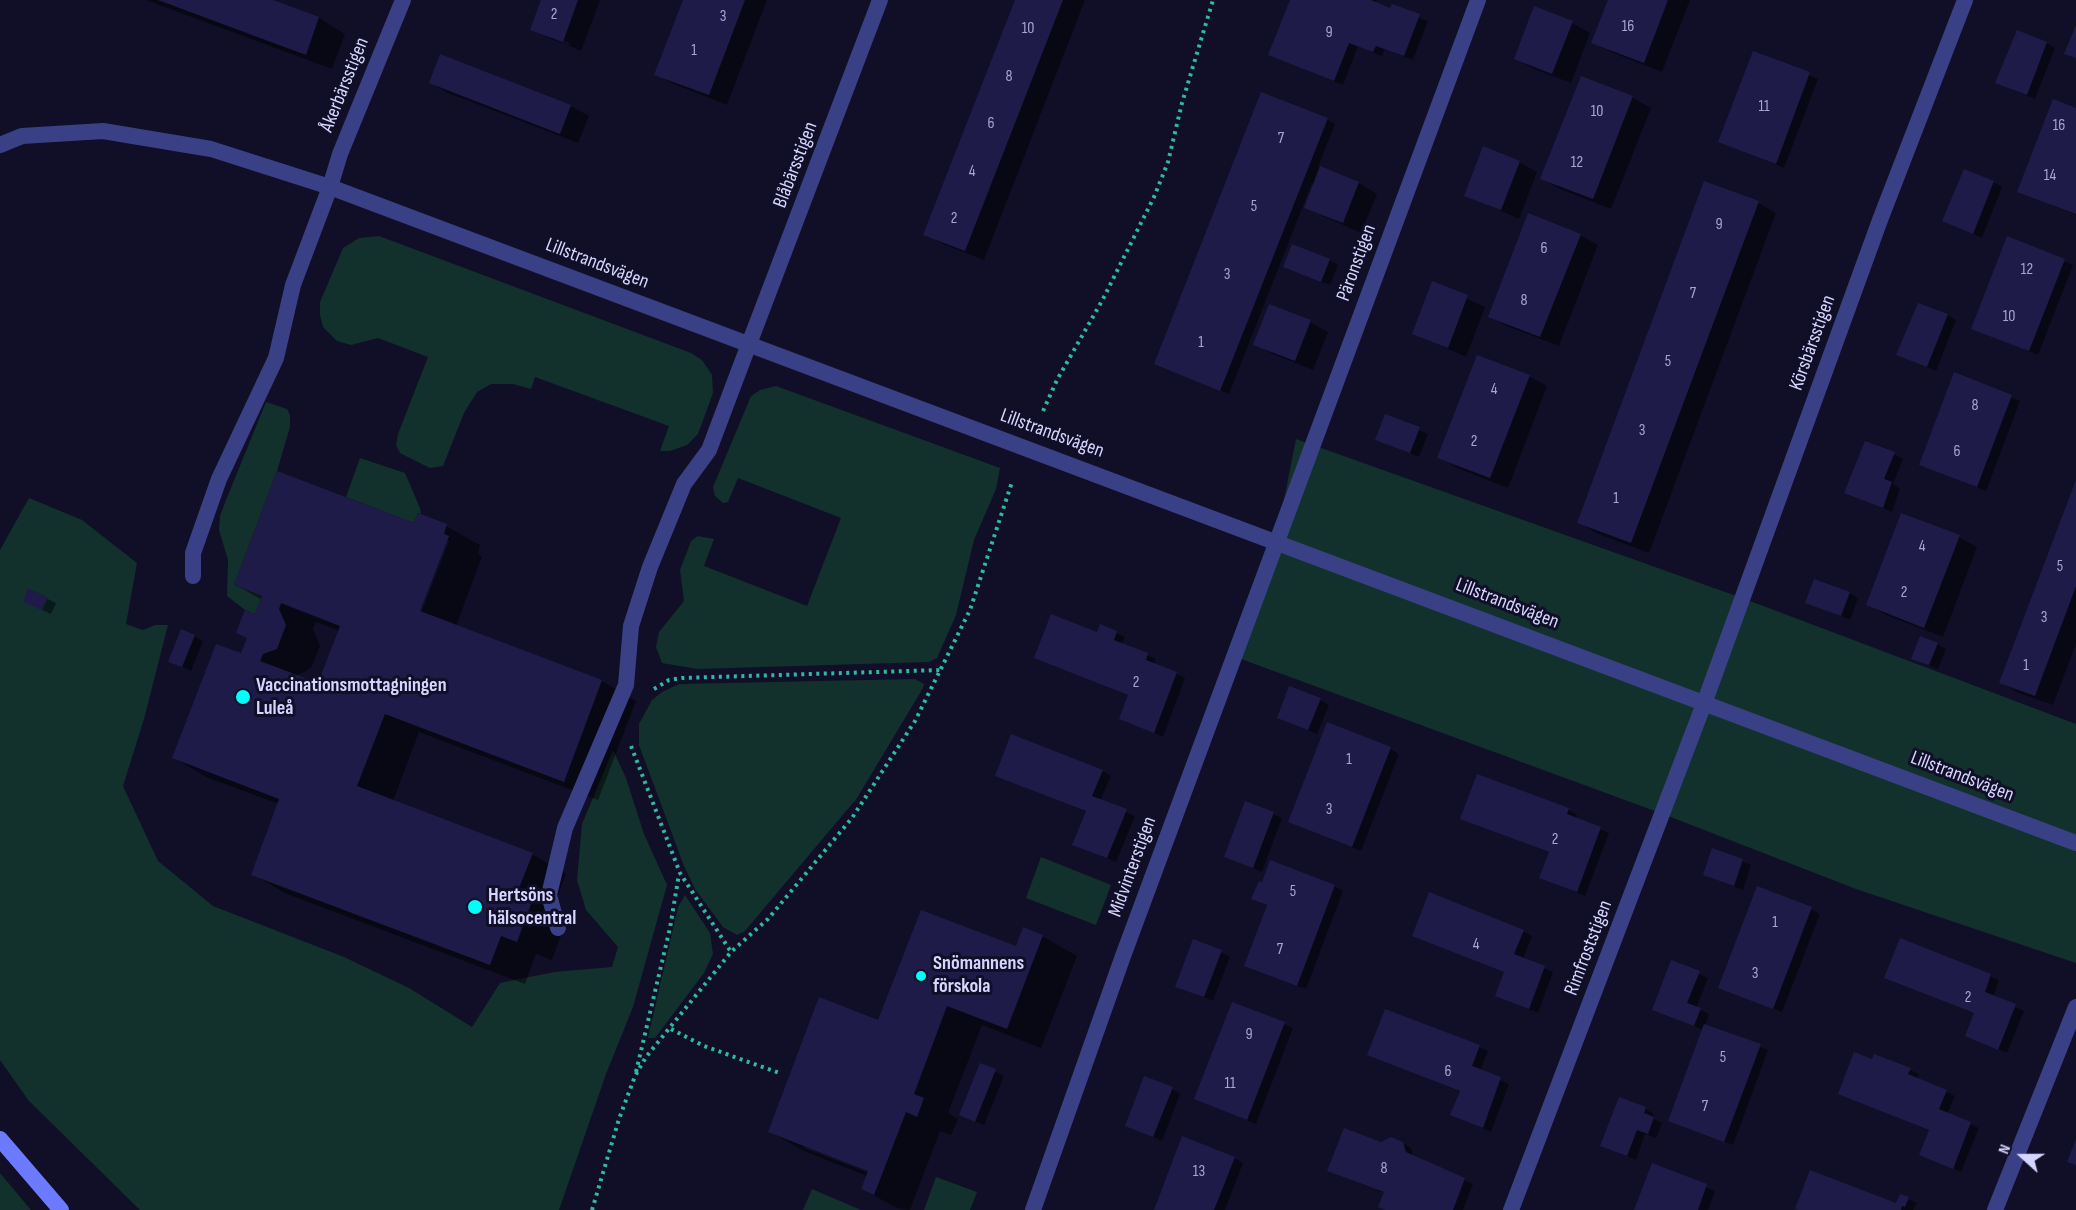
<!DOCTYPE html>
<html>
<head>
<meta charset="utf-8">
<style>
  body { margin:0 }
  #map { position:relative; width:2076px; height:1210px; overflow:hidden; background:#100f27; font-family:"Sofia Sans Condensed",sans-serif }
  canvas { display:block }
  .north { position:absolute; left:1992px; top:1126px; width:60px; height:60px; -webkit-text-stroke:4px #100f27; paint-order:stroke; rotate:291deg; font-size:16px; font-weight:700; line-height:24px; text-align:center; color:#d5d5ff }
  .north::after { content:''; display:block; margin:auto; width:21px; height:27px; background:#d5d5ff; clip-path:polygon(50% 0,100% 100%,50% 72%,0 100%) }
</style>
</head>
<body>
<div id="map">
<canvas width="2076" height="1210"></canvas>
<div class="north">N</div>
</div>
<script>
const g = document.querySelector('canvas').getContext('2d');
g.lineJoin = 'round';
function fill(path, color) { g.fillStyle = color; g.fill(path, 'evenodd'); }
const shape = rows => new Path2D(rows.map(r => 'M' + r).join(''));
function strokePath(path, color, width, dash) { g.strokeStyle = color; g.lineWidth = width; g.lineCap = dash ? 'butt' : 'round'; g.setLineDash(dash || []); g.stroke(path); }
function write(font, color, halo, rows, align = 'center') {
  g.font = font + ' "Sofia Sans Condensed",sans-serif'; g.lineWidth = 6; g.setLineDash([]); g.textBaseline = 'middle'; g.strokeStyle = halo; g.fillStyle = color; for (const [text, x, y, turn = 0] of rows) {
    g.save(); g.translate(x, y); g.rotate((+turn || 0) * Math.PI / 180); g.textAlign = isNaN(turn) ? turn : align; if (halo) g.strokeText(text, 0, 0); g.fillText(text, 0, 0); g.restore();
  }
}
fill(shape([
  [379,236,691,353,702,360,712,375,713,393,698,434,687,445,670,451,660,451,669,426,535,377,531,389,513,384,491,384,477,392,464,413,443,466,430,468,400,453,396,445,398,434,428,357,378,338,351,345,337,341,323,327,320,315,320,302,343,248,359,238],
  [776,386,1000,468,996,489,974,540,956,615,937,658,929,662,697,669,662,663,656,647,659,632,684,601,680,570,691,541,698,536,714,539,704,566,807,606,841,518,738,478,728,502,723,503,715,496,713,487,751,396,760,390],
  [266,402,287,409,290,415,290,427,277,471,234,585,262,596,255,614,245,610,227,596,228,560,219,530,220,516,226,500],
  [1296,439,1742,598,2076,724,2076,963,1856,889,1663,814,1233,656,1276,540],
  [360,458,405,473,420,508,421,514,418,513,414,523,346,497],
  [29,498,82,520,137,563,126,624,143,630,155,625,168,625,144,719,123,786,158,861,213,906,344,957,409,988,472,1027,500,983,554,972,612,967,618,947,586,910,577,880,582,824,613,750,626,778,644,834,667,885,633,1007,606,1074,559,1210,140,1210,29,1101,0,1060,0,550],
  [915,679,924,684,923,688,857,798,745,931,737,935,723,927,695,889,684,866,639,745,639,724,652,700,662,692,679,684],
  [1041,857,1111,885,1096,925,1026,898],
  [685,895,710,933,713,954,704,973,655,1038,648,1038,678,907],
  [0,1173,31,1210,0,1210],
  [936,1177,977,1192,970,1210,924,1210],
  [812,1189,861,1210,803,1210]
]), '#12312c');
fill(shape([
  [146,0,269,0,319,18,345,34,332,69],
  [543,0,600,0,581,51,532,29],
  [549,35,570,43,569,46,549,38],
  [684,0,767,0,727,105,674,84,656,74],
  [1016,0,1085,0,984,260,943,244,925,234],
  [1291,0,1377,0,1375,3,1428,21,1413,60,1385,49,1382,56,1358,46,1343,85,1270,55],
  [1609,0,1690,0,1662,72,1611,52,1593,42],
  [1572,23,1590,33,1571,83,1534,69,1516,59],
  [2046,43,2055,48,2035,99,2006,87],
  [1754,53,1818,79,1784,168,1720,141],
  [441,56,571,106,589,116,578,143,448,93,431,83],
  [1582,78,1633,98,1651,108,1611,209,1560,189,1542,179],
  [2076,110,2076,215,2019,191],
  [1327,119,1335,124,1318,167,1359,183,1377,194,1361,233,1306,208,1315,184,1312,183,1229,394,1156,364],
  [1519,162,1537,172,1519,219,1466,195],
  [1993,182,2002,187,1982,238,1944,221],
  [1758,203,1776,213,1649,553,1596,533,1578,522],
  [1580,235,1598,245,1559,346,1507,326,1490,316],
  [2008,238,2073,265,2038,355,1973,328],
  [1329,260,1338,265,1330,285,1293,271],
  [1433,283,1485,307,1466,357,1414,333],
  [1947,315,1956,320,1936,371,1907,359],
  [1310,322,1328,332,1313,370,1273,354,1255,344],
  [1955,374,2020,401,1986,491,1920,464],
  [1529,376,1547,386,1508,488,1457,468,1439,457],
  [1386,416,1428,434,1419,457,1377,439],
  [1894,454,1903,459,1893,484,1900,489,1892,512,1846,493],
  [2076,484,2076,644,2053,705,2019,693,2001,682],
  [415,525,446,526,480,545,478,554,482,557,456,626,602,681,636,701,598,800,419,732,393,801,532,854,566,874,550,917,565,925,552,960,536,954,525,984,287,894,252,874,279,804,208,778,174,758,242,655,262,600,236,585],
  [446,541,449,541,419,618,416,617],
  [316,622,340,631,318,685,296,676,311,668,320,646,313,629],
  [1959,537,1977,547,1943,637,1886,615,1868,604],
  [29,590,56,603,51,614,25,602],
  [1849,593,1858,598,1850,620,1807,602],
  [1101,626,1125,637,1122,644,1156,659,1154,664,1185,678,1163,737,1121,718,1129,696,1036,657,1098,634],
  [194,636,203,641,191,671,170,661],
  [1937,644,1946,649,1938,669,1913,658],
  [1320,700,1329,705,1317,734,1278,717],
  [1390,749,1399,754,1361,851,1289,822],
  [1102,771,1111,776,1100,801,1135,816,1116,862,1074,844,1087,812,997,775],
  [1478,776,1569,810,1577,815,1576,819,1609,833,1585,896,1541,877,1550,853,1462,819],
  [1246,803,1282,818,1262,872,1226,856],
  [1713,850,1751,865,1743,890,1705,875],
  [1334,886,1343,891,1306,989,1254,970,1268,906,1253,899],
  [1811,909,1820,914,1782,1012,1720,988],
  [1523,931,1532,936,1523,959,1553,972,1538,1013,1497,996,1506,973,1414,935],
  [1042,936,1077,956,1041,1048,982,1025,948,1113,958,1119,951,1135,940,1131,910,1210,897,1208,862,1189,867,1176,804,1151,769,1131,879,1022],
  [804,1144,875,1172,874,1175,804,1148],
  [1900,940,1999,980,1993,997,2024,1011,2007,1053,1967,1036,1976,1014,1894,982],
  [1221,952,1230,957,1213,1001,1177,986],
  [1672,962,1708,978,1696,1008,1709,1014,1705,1026,1768,1050,1733,1145,1670,1120,1704,1030,1654,1010],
  [1284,1024,1293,1028,1256,1124,1196,1099],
  [1479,1047,1488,1051,1480,1071,1509,1084,1491,1132,1452,1115,1461,1092,1369,1055],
  [1873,1061,1910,1070,1919,1074,1917,1079,1955,1096,1947,1114,1979,1128,1961,1172,1921,1155,1930,1131,1840,1093],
  [981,1065,1004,1076,984,1125,969,1119],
  [1172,1089,1180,1094,1162,1141,1126,1125],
  [1645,1109,1654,1114,1652,1118,1662,1123,1656,1138,1645,1134,1636,1160,1602,1146],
  [1402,1143,1411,1148,1414,1158,1473,1184,1463,1210,1386,1210,1385,1193,1338,1175,1381,1144],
  [1234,1158,1243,1163,1225,1210,1156,1210],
  [1653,1165,1715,1191,1708,1210,1636,1210],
  [1908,1199,1917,1203,1913,1210,1801,1210,1897,1205]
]), '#0007');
fill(shape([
  [158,0,273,0,319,17,306,55],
  [541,0,578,0,563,42,530,30],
  [683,0,745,0,709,95,654,75],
  [1015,0,1063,0,965,251,923,235],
  [1290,0,1371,0,1390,8,1392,4,1420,14,1404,56,1376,46,1373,52,1349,43,1334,81,1268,55],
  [1608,0,1668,0,1644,63,1591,43],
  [1534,6,1573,21,1552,74,1514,59],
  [2076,25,2076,58,2064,54],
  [2017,30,2047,42,2027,95,1995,83],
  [1753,51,1810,72,1776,164,1718,142],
  [440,54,571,105,560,134,429,83],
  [1581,76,1633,96,1593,199,1540,179],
  [1261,92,1328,118,1220,391,1154,364],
  [2053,99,2076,108,2076,214,2017,192],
  [1483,146,1520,161,1501,210,1464,196],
  [1320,166,1359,182,1343,223,1304,208],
  [1964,169,1994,181,1973,234,1942,221],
  [1704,181,1759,201,1631,543,1577,523],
  [1528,213,1581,234,1540,337,1488,317],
  [2007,236,2065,259,2029,351,1971,329],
  [1292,244,1330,259,1321,282,1283,267],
  [1432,281,1468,295,1448,348,1412,334],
  [1918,303,1948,314,1927,367,1896,355],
  [1269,304,1311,320,1295,361,1253,345],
  [1477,355,1530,375,1490,478,1437,458],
  [1954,372,2012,395,1977,487,1919,465],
  [1385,414,1420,427,1410,453,1375,440],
  [1865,441,1895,452,1884,479,1892,482,1883,508,1844,493],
  [277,471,414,523,418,513,447,524,444,534,449,536,420,611,602,680,564,782,385,714,357,786,533,853,515,898,531,904,517,942,501,936,490,965,251,875,279,799,172,758,216,644,241,653,247,638,236,633,242,617,245,610,255,614,262,596,234,585],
  [281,603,340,626,318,683,260,661,263,654,277,649,286,625,279,609],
  [2076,480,2076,586,2035,696,1999,683],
  [1901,513,1960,535,1924,628,1866,605],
  [1814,579,1850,592,1841,616,1805,603],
  [28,588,48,597,42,610,23,602],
  [1051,614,1097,632,1100,624,1117,631,1114,640,1148,653,1146,660,1177,672,1154,733,1119,719,1128,695,1034,658],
  [181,629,195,635,182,667,168,662],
  [1920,636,1938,643,1929,665,1911,659],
  [1289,686,1321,698,1308,730,1277,718],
  [1327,722,1391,747,1352,847,1288,822],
  [1011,734,1103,770,1092,796,1127,809,1107,858,1072,845,1086,811,995,776],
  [1477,774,1569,808,1567,814,1601,827,1577,892,1539,878,1549,852,1460,819],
  [1245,801,1274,812,1253,868,1224,857],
  [1712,848,1743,859,1734,886,1703,875],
  [1270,860,1335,885,1297,986,1244,966,1267,905,1251,899,1259,881,1262,882],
  [1757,886,1812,907,1773,1009,1718,988],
  [1429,892,1524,930,1514,954,1545,966,1529,1009,1495,996,1504,972,1412,936],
  [921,910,1016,946,1023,927,1043,935,1007,1029,947,1006,914,1094,924,1098,917,1117,906,1112,874,1195,861,1189,868,1171,768,1132,819,997,878,1020],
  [1900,938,1991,974,1985,992,2016,1004,1998,1050,1965,1036,1974,1013,1884,978],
  [1193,939,1222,950,1204,997,1175,987],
  [1671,960,1700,971,1687,1003,1701,1008,1694,1026,1652,1010],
  [1232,1002,1285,1022,1247,1120,1194,1099],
  [1385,1009,1480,1045,1472,1066,1501,1077,1483,1128,1450,1115,1460,1091,1367,1055],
  [1704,1024,1761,1044,1724,1142,1668,1121],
  [1854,1052,1872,1059,1874,1054,1911,1068,1908,1074,1947,1090,1939,1109,1971,1122,1953,1169,1919,1155,1929,1130,1838,1094],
  [980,1063,996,1069,975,1122,959,1115],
  [1144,1076,1173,1087,1153,1137,1125,1126],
  [1619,1097,1646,1107,1644,1113,1654,1117,1648,1134,1637,1130,1627,1156,1600,1146],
  [1344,1128,1381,1142,1391,1137,1403,1142,1406,1152,1465,1178,1453,1210,1385,1210,1378,1207,1384,1192,1327,1171],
  [1182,1136,1235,1157,1214,1210,1154,1210],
  [2076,1139,2076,1165,2067,1162],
  [1652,1163,1707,1184,1698,1210,1634,1210],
  [1810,1170,1896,1203,1900,1194,1909,1197,1905,1207,1902,1206,1901,1210,1799,1210,1795,1209]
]), '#1f1b48');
strokePath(shape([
  [1043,411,1057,380,1103,299,1154,197,1168,162,1182,103,1213,0],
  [654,689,669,680,682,678,941,670],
  [631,746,680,873,731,952],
  [671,1029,704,1046,782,1074],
  [636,1072,670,928,679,874],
  [592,1210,619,1119,635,1076,646,1057,731,952,768,919,852,818,915,721,970,610,1012,482]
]), '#2fb9a0', 4, [3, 4.5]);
strokePath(shape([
  [193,576,193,553,219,479,276,358,293,285,330,187],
  [558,928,549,895,565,828,626,685,631,626,650,567,684,484,709,450,749,344]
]), '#3a4086', 16);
strokePath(shape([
  [0,145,22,136,103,131,211,149,330,187,2076,843],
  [330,187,340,154,403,0],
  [749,344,880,0],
  [1033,1210,1123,956,1478,0],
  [1511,1210,1705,701,1880,220,1965,0],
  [1995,1210,2076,1007]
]), '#3a4086', 16);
strokePath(shape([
  [0,1139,61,1210]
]), '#6c7aff', 16);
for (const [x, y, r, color] of [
  [243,697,8,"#01fff9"],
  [475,907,8,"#01fff9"],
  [921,976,6,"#01fff9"]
]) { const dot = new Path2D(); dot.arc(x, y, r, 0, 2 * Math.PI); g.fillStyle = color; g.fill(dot); strokePath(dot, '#100f27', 2); }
write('16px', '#a8a6d1', null, [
  ["2",554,15],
  ["3",723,17],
  ["16",1628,27],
  ["10",1028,29],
  ["9",1329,33],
  ["1",694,51],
  ["8",1009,77],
  ["11",1764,107],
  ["10",1597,112],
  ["6",991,124],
  ["16",2059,126],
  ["7",1281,139],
  ["12",1577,163],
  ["4",972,172],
  ["14",2050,176],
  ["5",1254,207],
  ["2",954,219],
  ["9",1719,225],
  ["6",1544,249],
  ["12",2027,270],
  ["3",1227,275],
  ["7",1693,294],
  ["8",1524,301],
  ["10",2009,317],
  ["1",1201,343],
  ["5",1668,362],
  ["4",1494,390],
  ["8",1975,406],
  ["3",1642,431],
  ["2",1474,442],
  ["6",1957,452],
  ["1",1616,499],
  ["4",1922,547],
  ["5",2060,567],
  ["2",1904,593],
  ["3",2044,618],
  ["1",2026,666],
  ["2",1136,683],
  ["1",1349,760],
  ["3",1329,810],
  ["2",1555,840],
  ["5",1293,892],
  ["1",1775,923],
  ["4",1476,945],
  ["7",1280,950],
  ["3",1755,974],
  ["2",1968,998],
  ["9",1249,1035],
  ["5",1723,1058],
  ["6",1448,1072],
  ["11",1230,1084],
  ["7",1705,1107],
  ["8",1384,1169],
  ["13",1199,1172]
]);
write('20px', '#d5d5ff', '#100f27', [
  ["Åkerbärsstigen",345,85,-68],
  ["Blåbärsstigen",796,165,-69],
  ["Päronstigen",1357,263,-70],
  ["Lillstrandsvägen",597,264,21],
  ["Körsbärsstigen",1813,343,-70],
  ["Lillstrandsvägen",1052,434,20],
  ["Lillstrandsvägen",1507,604,21],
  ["Lillstrandsvägen",1962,777,21],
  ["Midvinterstigen",1133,867,-70],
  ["Rimfroststigen",1589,948,-69]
]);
write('bold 20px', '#d5d5ff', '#100f27', [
  ["Vaccinationsmottagningen",256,686],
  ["Luleå",256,709],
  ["Hertsöns",488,896],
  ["hälsocentral",488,919],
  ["Snömannens",933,964],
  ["förskola",933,987]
], 'left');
</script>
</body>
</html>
